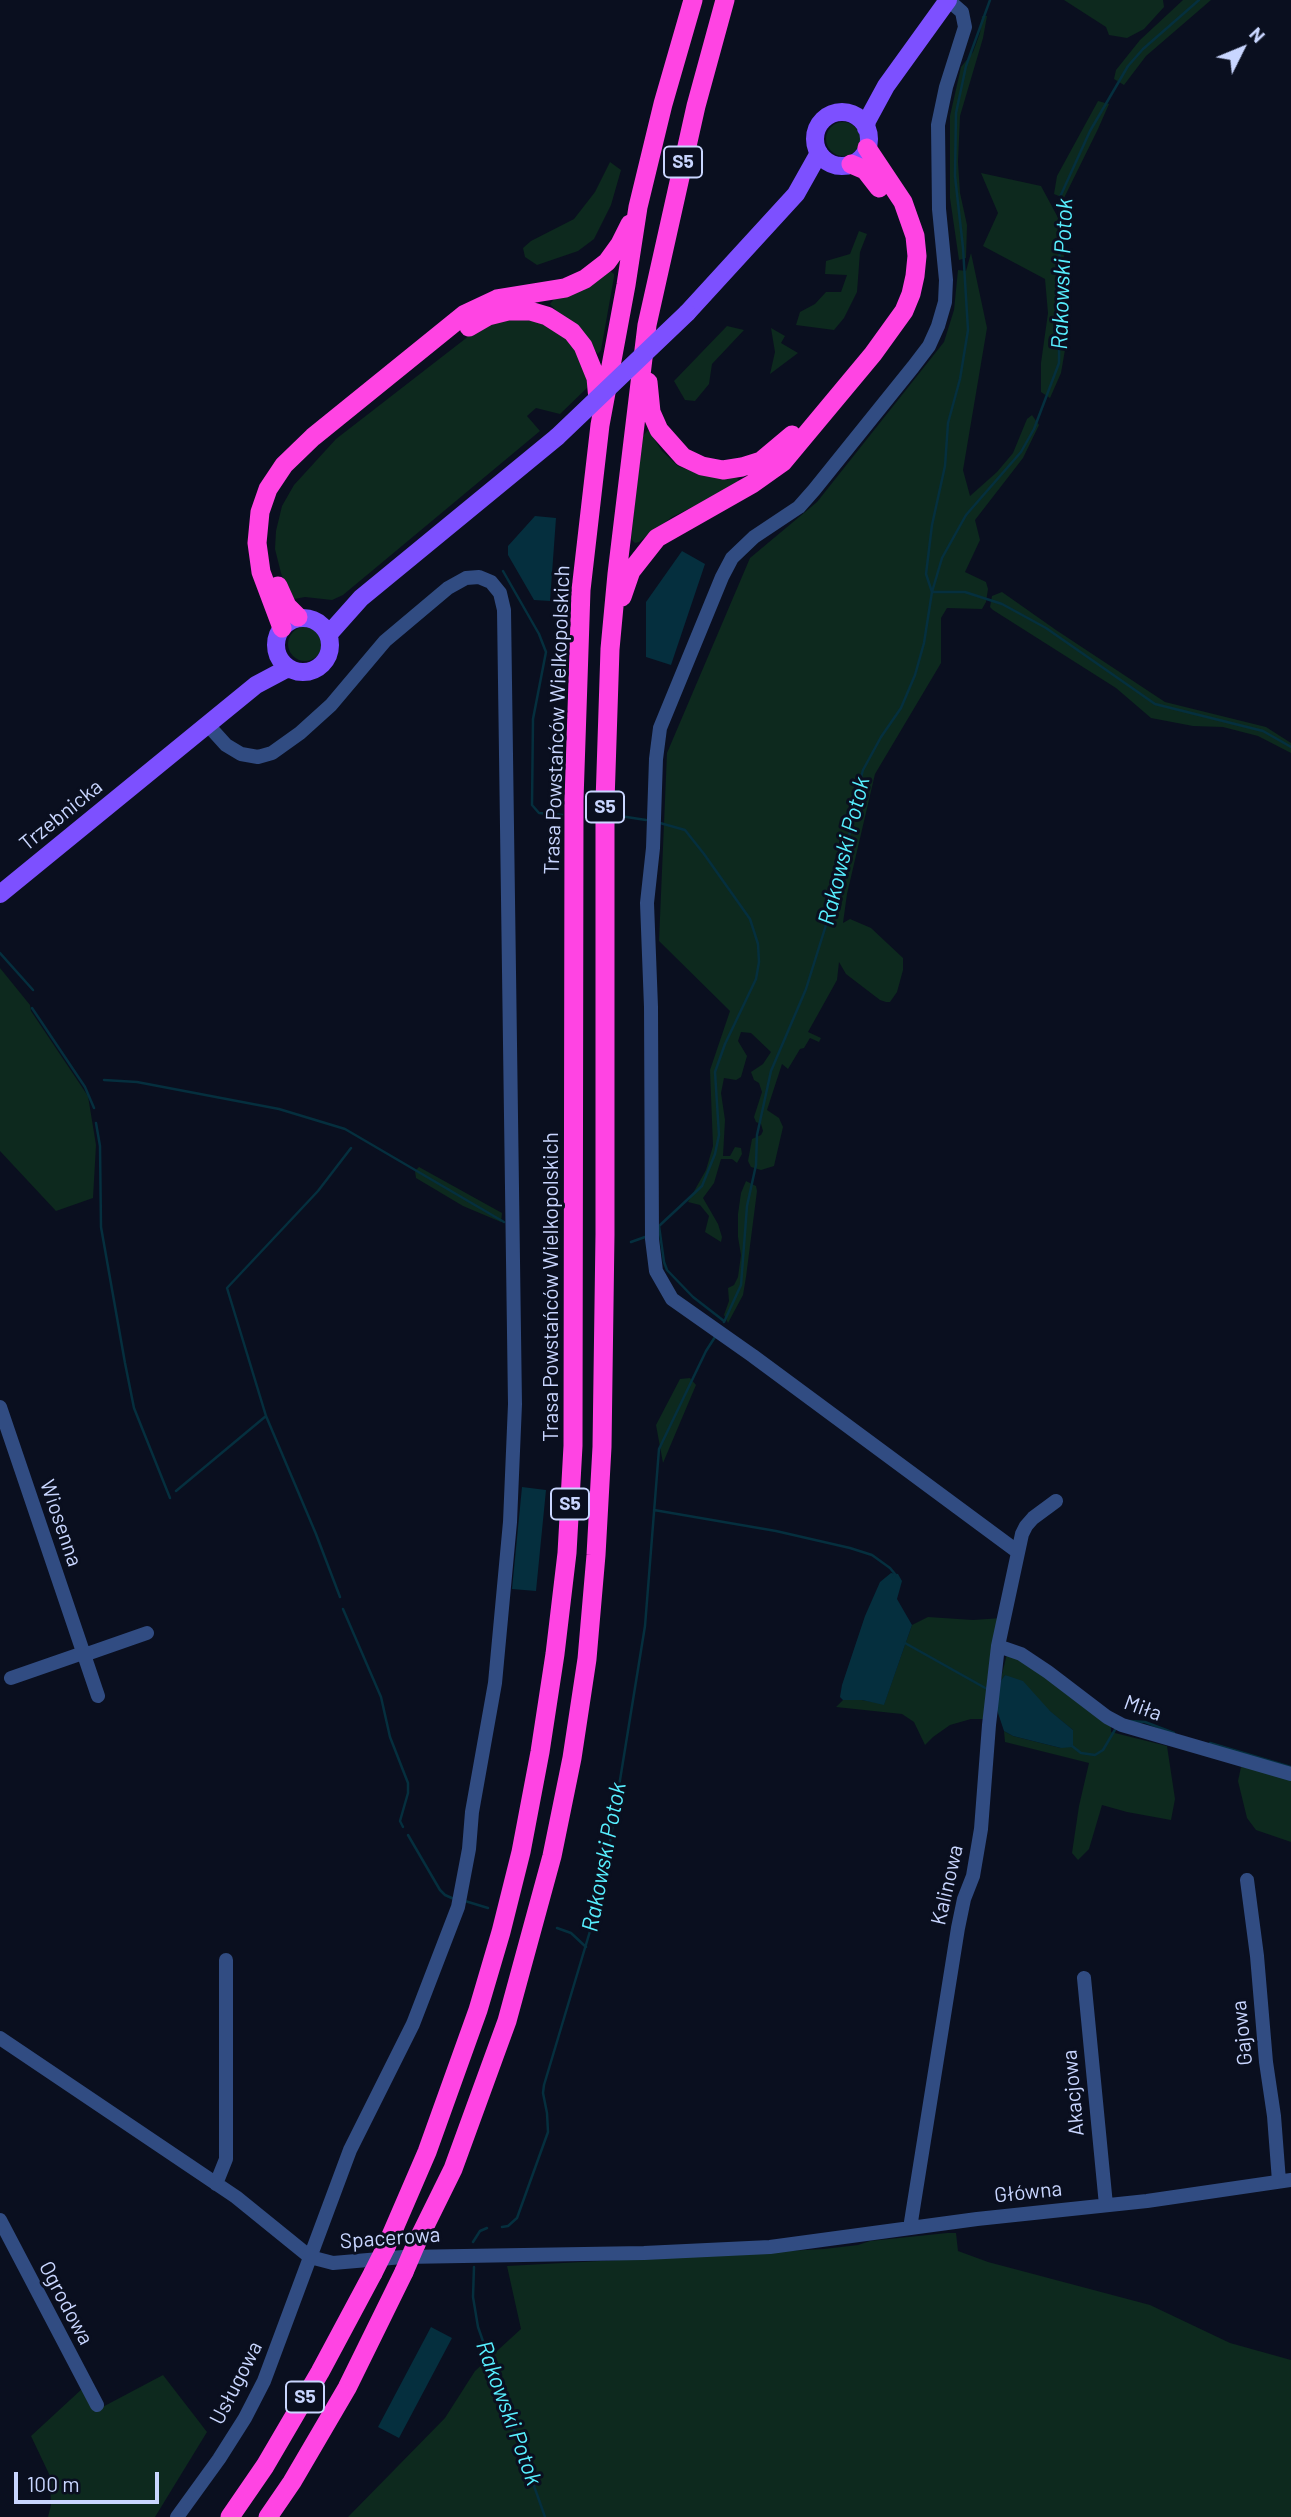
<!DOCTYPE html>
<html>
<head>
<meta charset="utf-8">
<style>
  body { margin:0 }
  #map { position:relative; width:1291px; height:2517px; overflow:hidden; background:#0a0f1f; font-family:Barlow,sans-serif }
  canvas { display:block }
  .north { position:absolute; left:1207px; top:14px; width:70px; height:70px; -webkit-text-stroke:5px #0a0f1f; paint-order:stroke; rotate:47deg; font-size:19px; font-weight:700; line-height:28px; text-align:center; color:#c9d6ff }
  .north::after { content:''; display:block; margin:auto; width:24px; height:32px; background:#c9d6ff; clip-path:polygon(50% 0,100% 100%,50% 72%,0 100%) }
  .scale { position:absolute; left:14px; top:2472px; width:145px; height:32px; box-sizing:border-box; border:4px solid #c9d6ff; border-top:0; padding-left:9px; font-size:21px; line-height:24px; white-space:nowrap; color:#c9d6ff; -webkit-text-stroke:5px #0a0f1f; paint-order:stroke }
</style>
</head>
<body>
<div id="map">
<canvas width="1291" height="2517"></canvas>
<div class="north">N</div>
<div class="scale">100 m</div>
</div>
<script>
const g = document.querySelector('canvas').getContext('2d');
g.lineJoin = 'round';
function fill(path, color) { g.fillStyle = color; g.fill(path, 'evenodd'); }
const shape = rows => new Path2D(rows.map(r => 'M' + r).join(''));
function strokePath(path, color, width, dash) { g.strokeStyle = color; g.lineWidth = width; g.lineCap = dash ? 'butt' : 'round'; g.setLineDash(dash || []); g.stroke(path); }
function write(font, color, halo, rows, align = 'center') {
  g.font = font + ' Barlow,sans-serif'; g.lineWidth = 6; g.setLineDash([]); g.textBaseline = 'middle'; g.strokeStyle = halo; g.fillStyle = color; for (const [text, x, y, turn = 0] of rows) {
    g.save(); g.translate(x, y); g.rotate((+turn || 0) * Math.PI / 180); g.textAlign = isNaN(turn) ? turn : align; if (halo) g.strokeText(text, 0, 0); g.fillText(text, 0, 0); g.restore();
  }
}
fill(shape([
  [1064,0,1163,0,1164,7,1144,29,1127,38,1109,35,1106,27],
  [1183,0,1211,0,1146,56,1124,85,1114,79,1116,70,1140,40],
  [982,16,987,16,983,38,960,116,958,162,960,193,967,225,966,258,959,260,950,198,950,116,961,67,973,52,980,33],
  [1098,101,1109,104,1098,129,1064,198,1054,194,1057,176],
  '826 139a17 17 0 1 1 34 0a17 17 0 1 1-34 0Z',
  [610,162,621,170,611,205,594,239,578,251,537,265,525,257,523,248,531,241,574,219,595,192],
  [981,173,1041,186,1063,227,1066,344,1061,373,1050,398,1041,392,1041,363,1048,313,1045,279,983,246,998,213],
  [859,231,867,234,860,252,857,292,844,318,834,330,796,325,800,312,815,304,826,292,841,292,847,275,825,274,826,261,850,254],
  [971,253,987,328,963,470,970,496,997,472,1013,453,1027,419,1032,415,1039,425,1023,458,975,520,980,540,965,572,986,582,988,589,986,602,982,609,947,608,941,618,941,663,875,774,847,894,843,923,850,919,871,928,903,958,903,970,897,992,890,1002,886,1002,880,1000,846,974,839,962,837,980,808,1032,821,1038,819,1042,810,1038,804,1048,800,1049,788,1069,782,1064,767,1110,779,1118,783,1127,774,1166,761,1170,751,1167,748,1161,752,1139,761,1135,763,1131,761,1124,756,1122,754,1117,762,1092,759,1083,754,1080,751,1072,763,1064,771,1052,751,1033,741,1032,738,1041,747,1056,741,1077,736,1080,724,1078,721,1093,725,1120,723,1156,730,1156,735,1147,741,1148,742,1154,737,1163,732,1159,721,1159,714,1183,703,1198,718,1224,722,1237,721,1242,705,1232,709,1216,700,1205,688,1202,706,1170,713,1146,710,1070,730,1011,659,941,667,753,750,558,817,502,944,342,954,310,958,270,966,271],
  [608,269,614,274,614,277,601,350,598,354,550,304,554,299],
  [497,320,535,320,568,339,584,364,588,387,560,414,536,408,527,416,540,431,343,595,332,600,305,597,294,599,290,597,281,573,275,549,276,531,282,506,294,485,336,439,474,332],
  [727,326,744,330,712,364,709,384,695,401,685,400,674,381],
  [771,328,785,336,781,343,798,353,770,374,775,352],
  [648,430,662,451,678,466,702,475,737,478,741,483,672,517,639,542,635,543,631,539,642,437],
  [1002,592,1056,630,1165,702,1266,727,1291,743,1291,753,1258,736,1223,727,1193,726,1151,718,1116,688,993,610,990,607,992,596],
  '288 644a17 17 0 1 1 34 0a17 17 0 1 1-34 0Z',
  [0,968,30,1005,31,1011,88,1096,96,1145,93,1198,56,1211,0,1151],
  [419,1167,502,1213,501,1222,463,1206,416,1178,415,1171],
  [746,1181,756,1186,757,1191,746,1277,743,1295,728,1323,724,1315,729,1301,728,1288,734,1285,738,1277,741,1255,738,1237,738,1214,741,1193],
  [690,1378,696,1385,663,1463,656,1425,680,1379],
  [928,1617,973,1620,1002,1618,984,1719,971,1719,950,1725,933,1737,925,1745,914,1722,902,1714,836,1707,843,1700,862,1700,884,1704,912,1625],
  [1007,1654,1022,1659,1111,1726,1111,1732,1167,1746,1175,1799,1171,1820,1127,1812,1102,1805,1089,1849,1078,1860,1072,1853,1079,1806,1089,1763,1005,1742,1004,1731,1013,1736,1061,1748,1073,1730,1005,1675,1000,1682],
  [1241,1767,1267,1771,1291,1780,1291,1842,1256,1830,1247,1818,1238,1781],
  [947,2233,956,2233,958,2251,988,2262,1150,2305,1230,2343,1291,2360,1291,2517,348,2517,445,2418,475,2371,521,2329,507,2266,824,2249,858,2245,870,2241],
  [163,2375,207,2432,155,2517,48,2517,51,2505,50,2476,31,2436,83,2388,95,2411]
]), '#0d291e');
fill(shape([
  [535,516,556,518,550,601,534,600,508,555,508,546],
  [682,551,705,564,671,665,646,657,646,602],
  [522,1487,546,1490,536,1591,512,1589],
  [891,1573,898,1574,902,1581,897,1599,912,1625,884,1705,862,1700,843,1700,840,1697,842,1685,865,1616,880,1582],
  [1005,1675,1023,1681,1050,1711,1073,1730,1073,1747,1061,1748,1013,1736,1004,1731,996,1707,1000,1682],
  [431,2327,452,2338,399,2438,378,2427]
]), '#052f3e');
strokePath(shape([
  [990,0,966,66,956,113,955,176,963,248,968,330,960,379,948,423,945,466,932,525,926,574,932,592,965,592,1002,604,1046,628,1155,704,1263,731,1291,747],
  [503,571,539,634,546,652,533,719,532,805,539,813,562,815],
  [620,816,646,820],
  [660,823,685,830,704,854,750,919,758,944,759,962,756,979,725,1044,715,1072,719,1135,715,1154,702,1186,659,1226,664,1262,667,1270,693,1297,724,1321],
  [0,953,33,990],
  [32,1008,85,1087,94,1108],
  [104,1080,137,1082,279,1109,345,1129,504,1222],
  [96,1123,100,1146,101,1227,125,1363,134,1408,170,1498],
  [631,1242,645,1237],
  [724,1322,741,1285,747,1206,756,1165,757,1135,771,1071,806,989,826,925,839,879,850,832,854,803,863,770,881,737,901,708,915,675,924,643,932,592,942,558,966,515,1021,452,1034,429,1059,363,1060,197,1090,131,1128,66,1143,49,1199,0],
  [176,1491,266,1416],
  [654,1510,776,1531,850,1548,872,1555,890,1568,895,1574,894,1577],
  [340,1597,316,1534,266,1416,227,1288,318,1191,351,1148],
  [343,1609,381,1697,390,1737,408,1783,408,1793,400,1821,403,1827],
  [905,1643,987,1689],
  [1130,1721,1145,1722,1174,1733],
  [1210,1743,1291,1767],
  [1072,1746,1081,1753,1095,1755,1103,1750,1116,1728],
  [408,1835,440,1890,445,1895,454,1899],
  [465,1901,488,1908],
  [557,1928,571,1933,586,1947],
  [502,2227,508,2226,517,2218,548,2132,547,2113,543,2093,544,2085,602,1891,645,1626,659,1449,706,1351,715,1337],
  [473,2242,480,2231,487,2228],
  [474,2267,473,2297,478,2327,545,2517]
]), '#052f3e', 2.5);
strokePath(shape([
  [948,0,962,12,965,27,946,87,938,125,939,209,946,280,945,302,938,326,929,346,913,367,814,490,799,507,754,537,732,558,722,577,660,728,656,759,653,848,647,903,651,1007,652,1239,656,1271,672,1299,753,1356,1018,1552],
  [0,1407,98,1696],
  [998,1646,1021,1654,1048,1672,1107,1717,1122,1725,1291,1774],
  [84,1655,147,1633],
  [11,1678,83,1653],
  [1247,1880,1257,1956,1266,2062,1274,2116,1279,2181],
  [1084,1978,1106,2205],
  [0,2038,236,2197,310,2257,333,2263,403,2257,644,2253,770,2247,977,2219,1147,2201,1291,2180],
  [216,2184,226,2159,226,1960],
  [0,2220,97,2405],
  [910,2228,958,1928,964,1899,973,1876,981,1829,989,1725,998,1646,1022,1534,1026,1526,1033,1518,1056,1501],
  [177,2517,219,2459,245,2418,264,2381,350,2150,413,2024,458,1907,469,1849,472,1812,495,1683,510,1522,515,1404,504,610,500,593,491,582,479,577,466,578,448,588,385,641,331,705,300,733,272,753,258,757,241,754,226,745,207,724]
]), '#314c82', 14);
strokePath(shape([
  '815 139a27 27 0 1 1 54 0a27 27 0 1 1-54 0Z',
  [866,128,867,121,886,86,948,0],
  [687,313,796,194,819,153],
  '276 645a27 27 0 1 1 54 0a27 27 0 1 1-54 0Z',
  [328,635,361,598,557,437],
  [0,894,256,685,288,668]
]), '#7d50ff', 18);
strokePath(shape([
  [851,164,865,170,879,188],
  [469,327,488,316,508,311,530,311,547,316,572,332,583,346,596,378,598,400],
  [648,382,651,412,659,430,683,457,702,466,723,470,742,467,761,461,792,435],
  [278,586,287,606,298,617],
  [622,597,631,571,657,538,752,484,783,462,873,354,904,311,911,294,915,276,917,256,915,236,903,202,867,148],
  [282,628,261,572,257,543,260,512,268,489,284,465,313,437,465,314,497,299,565,288,585,279,607,262,620,244,630,224],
  [416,2244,453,2169,507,2021,552,1856,572,1758,587,1659,596,1555,602,1447,605,1234,605,802,610,649,617,574,647,325,696,106,725,0],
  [386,2247,427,2152,478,2010,501,1932,521,1852,540,1752,555,1654,567,1553,573,1446,574,800,581,590,600,425,626,285,638,207,663,104,693,0],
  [230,2517,265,2466,320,2372,373,2273],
  [268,2517,292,2482,347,2388,404,2272]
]), '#ff44e3', 19);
strokePath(shape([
  [557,437,687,313]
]), '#7d50ff', 18);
strokePath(shape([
  [404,2272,416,2244],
  [373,2273,386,2247]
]), '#ff44e3', 19);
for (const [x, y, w] of [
  [683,162,38],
  [605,807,38],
  [570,1504,38],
  [305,2397,38]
]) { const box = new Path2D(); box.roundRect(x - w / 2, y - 15.5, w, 31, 5); g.fillStyle = '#0a0f1f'; g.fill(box); strokePath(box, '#c9d6ff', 2); }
write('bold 19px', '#c9d6ff', null, [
  ["S5",683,162],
  ["S5",605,807],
  ["S5",570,1504],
  ["S5",305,2397]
]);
write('21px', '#c9d6ff', '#0a0f1f', [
  ["Trasa Powstańców Wielkopolskich",557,720,-88],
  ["Trzebnicka",61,815,-39],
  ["Trasa Powstańców Wielkopolskich",551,1287,-90],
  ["Wiosenna",61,1523,71],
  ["Miła",1143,1708,20],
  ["Kalinowa",947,1885,-77],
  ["Gajowa",1242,2033,-96],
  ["Akacjowa",1073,2093,-95],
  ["Główna",1028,2192,-6],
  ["Spacerowa",390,2238,-4],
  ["Ogrodowa",66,2303,62],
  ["Usługowa",236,2383,-63]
]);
write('italic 23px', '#57efff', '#0a0f1f', [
  ["Rakowski Potok",1062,274,-88],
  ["Rakowski Potok",844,851,-76],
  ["Rakowski Potok",604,1857,-79],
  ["Rakowski Potok",509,2413,70]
]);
</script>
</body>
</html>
